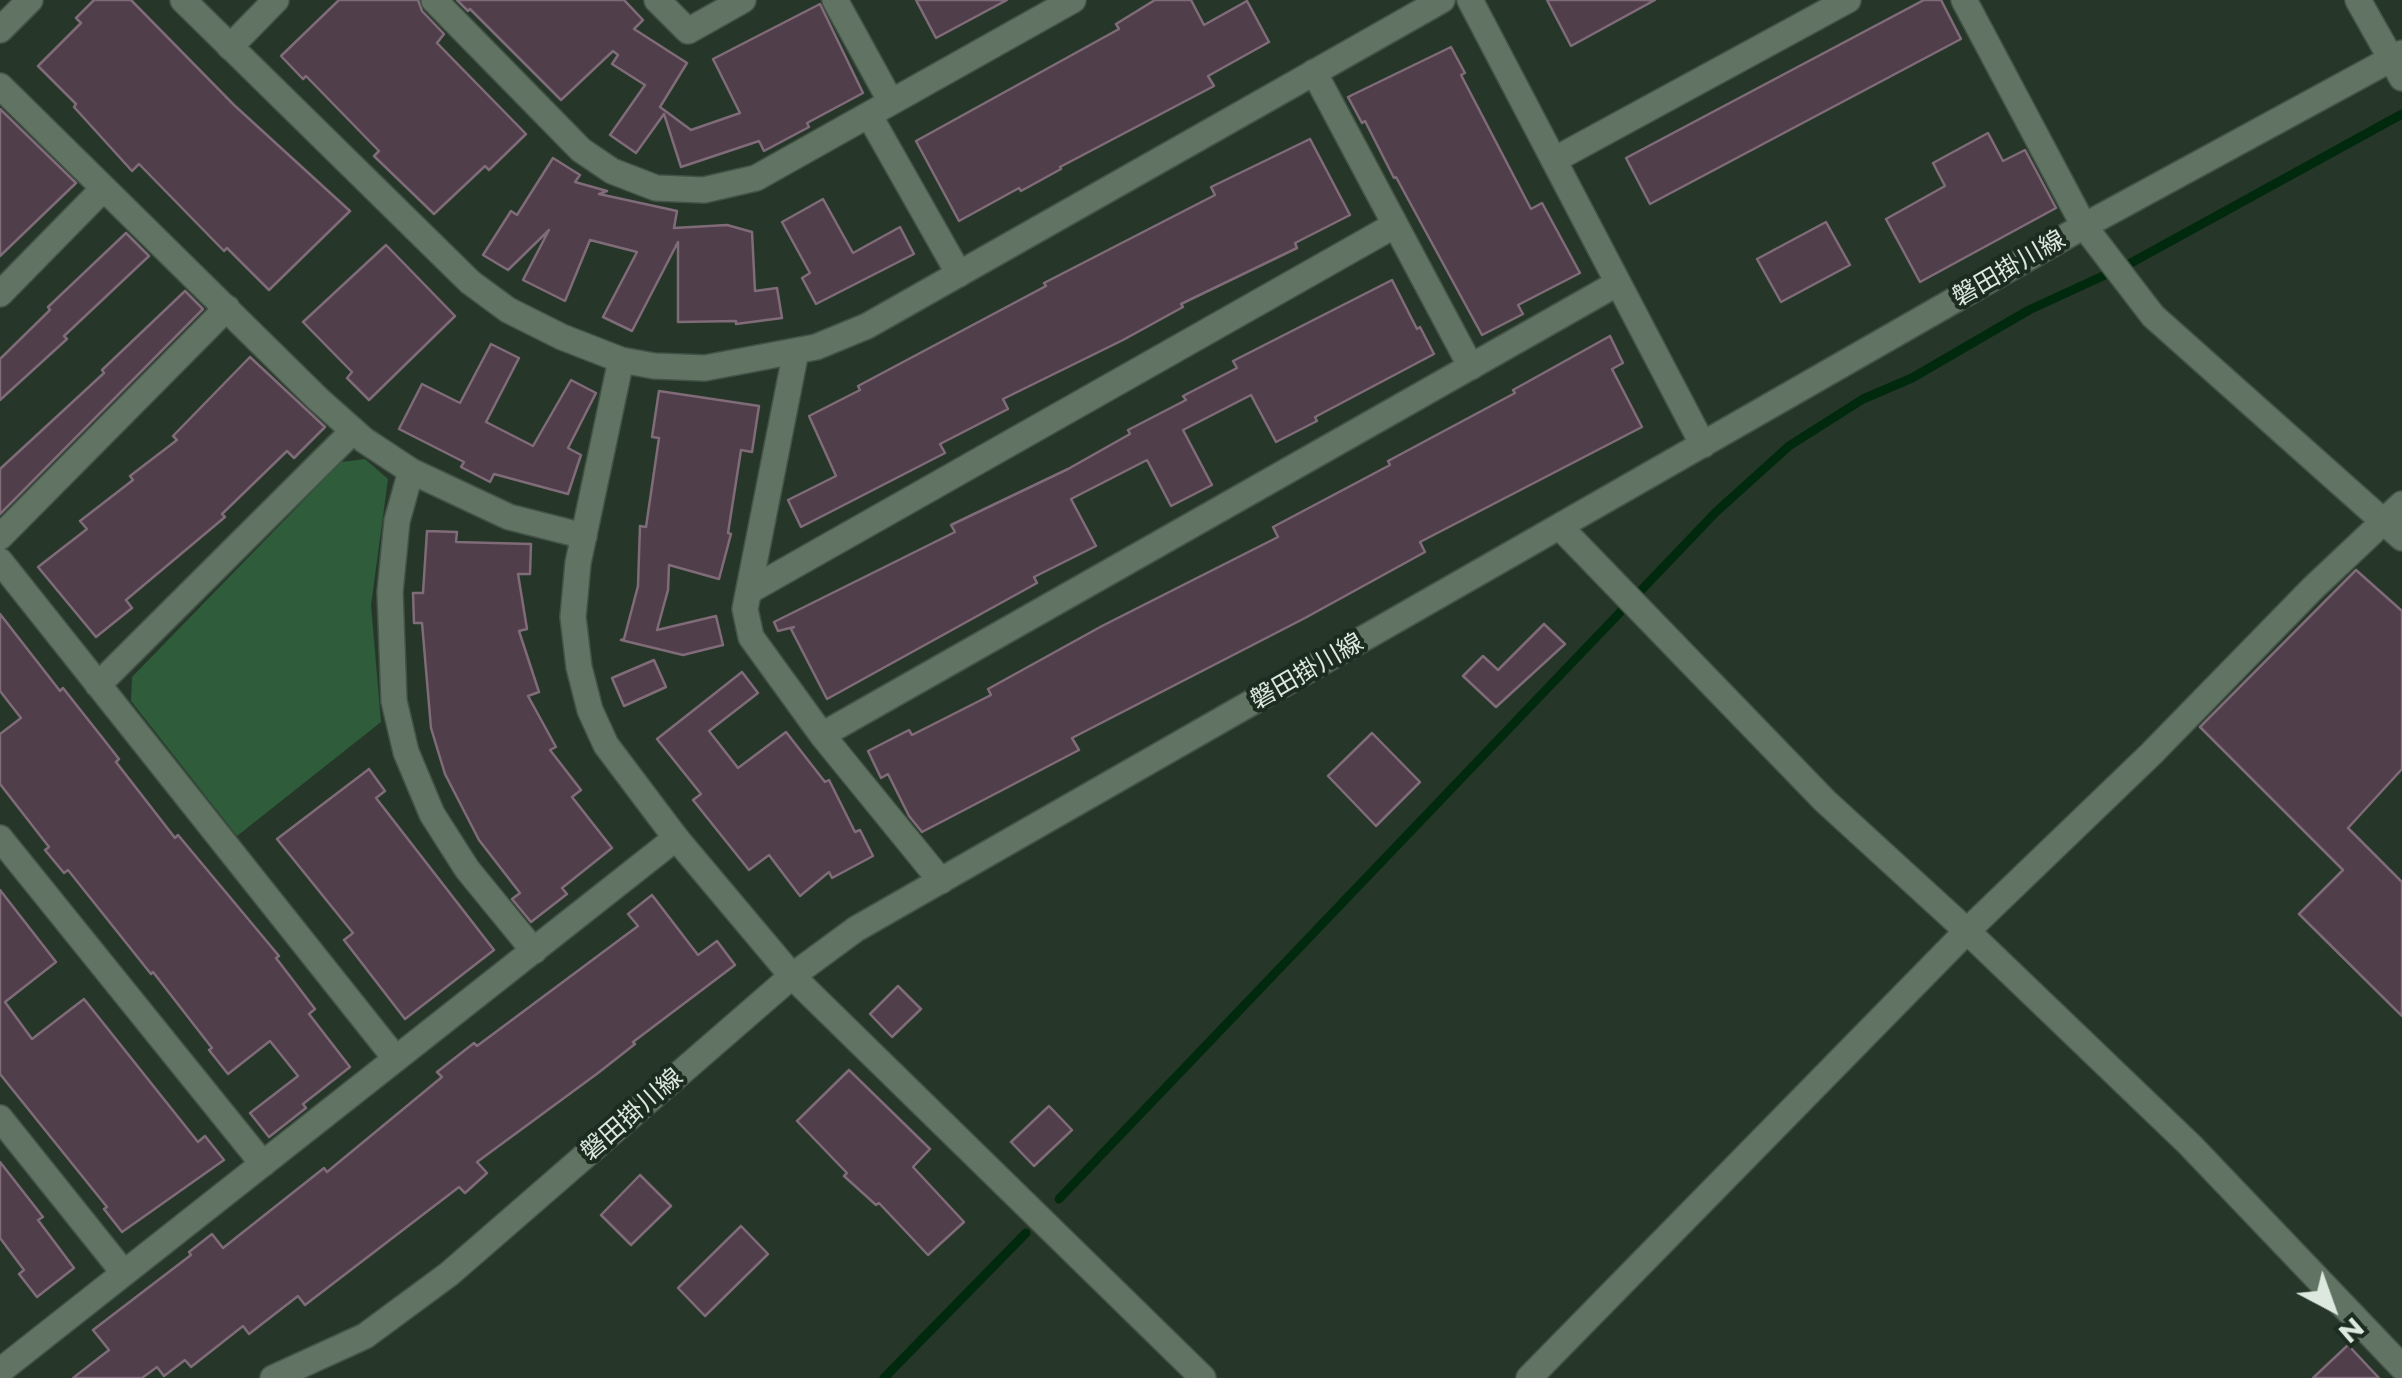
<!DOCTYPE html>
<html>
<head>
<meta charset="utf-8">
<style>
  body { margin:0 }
  #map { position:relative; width:2402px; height:1378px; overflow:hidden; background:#263729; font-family:Montserrat,sans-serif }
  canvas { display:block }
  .north { position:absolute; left:2282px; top:1258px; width:100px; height:100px; -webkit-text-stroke:8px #1c2d1f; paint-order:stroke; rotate:139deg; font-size:28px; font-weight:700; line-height:40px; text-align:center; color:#dde8df }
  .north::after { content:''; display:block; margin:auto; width:35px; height:45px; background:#dde8df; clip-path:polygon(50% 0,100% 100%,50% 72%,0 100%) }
</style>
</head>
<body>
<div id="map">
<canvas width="2402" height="1378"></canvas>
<div class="north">N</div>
</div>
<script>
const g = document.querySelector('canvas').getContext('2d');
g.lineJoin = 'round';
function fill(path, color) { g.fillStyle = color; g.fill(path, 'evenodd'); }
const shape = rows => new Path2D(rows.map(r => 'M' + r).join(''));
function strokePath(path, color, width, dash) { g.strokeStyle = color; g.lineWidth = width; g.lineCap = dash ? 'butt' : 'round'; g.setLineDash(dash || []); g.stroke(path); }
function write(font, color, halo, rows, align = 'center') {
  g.font = font + ' Montserrat,"Noto Sans JP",sans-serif'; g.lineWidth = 8; g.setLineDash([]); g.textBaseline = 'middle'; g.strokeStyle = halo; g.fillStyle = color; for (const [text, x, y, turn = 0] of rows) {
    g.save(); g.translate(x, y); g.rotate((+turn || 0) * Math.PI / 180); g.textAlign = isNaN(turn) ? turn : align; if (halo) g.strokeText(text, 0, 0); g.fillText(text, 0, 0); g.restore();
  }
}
fill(shape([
  [365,459,388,479,371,605,381,722,237,836,131,701,132,677,341,462]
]), '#2f5c3a');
strokePath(shape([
  [1059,1199,1716,512,1789,446,1863,399,1912,378,2029,310,2129,264,2402,114],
  [884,1378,1026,1233]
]), '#00290d', 9);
const building = shape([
  [94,0,131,0,234,105,350,211,269,290,227,248,224,251,139,164,132,171,74,107,76,104,38,66,81,23,76,18,94,0],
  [339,0,418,0,422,11,444,34,437,43,526,134,489,170,485,166,434,214,374,156,379,151,306,76,303,79,281,56,339,0],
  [457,0,624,0,643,20,634,29,687,63,660,107,691,130,740,113,713,59,820,4,863,93,807,123,809,127,764,151,759,141,681,167,664,114,636,153,610,135,645,85,612,64,618,55,613,51,561,100,470,9,468,11,457,0],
  [916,0,1007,0,936,38,916,0],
  [1155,0,1191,0,1204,25,1247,1,1269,42,1208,76,1214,86,1060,167,1061,169,1021,191,1019,188,959,221,916,141,1119,29,1116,24,1155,0],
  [1547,0,1655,0,1571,46,1547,0],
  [1924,0,1941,0,1961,39,1650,204,1626,158,1924,0],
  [1451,47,1465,73,1461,75,1531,209,1542,203,1580,273,1518,305,1523,314,1482,335,1396,177,1394,178,1365,121,1362,123,1348,97,1451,47],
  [0,109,76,183,0,256,0,109],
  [1988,133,2003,161,2025,150,2056,208,1920,282,1886,219,1945,186,1933,163,1988,133],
  [1310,139,1350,215,1295,243,1297,248,1181,304,1183,307,1123,340,1003,399,1008,409,940,444,945,453,801,527,788,500,836,476,809,416,860,390,858,386,1046,286,1044,283,1215,195,1211,187,1310,139],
  [553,158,580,175,575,182,607,191,599,194,677,211,674,228,727,225,752,232,755,291,777,288,782,318,736,324,736,321,678,322,678,242,632,331,603,317,637,252,590,240,565,301,523,280,549,230,508,270,483,255,511,211,517,215,553,158],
  [823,199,853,253,900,227,914,254,816,304,802,278,810,273,782,222,823,199],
  [1826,222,1850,265,1781,302,1757,259,1826,222],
  [126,233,149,256,64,336,67,339,0,400,0,359,50,310,48,307,126,233],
  [386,245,455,316,369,400,347,378,352,372,303,322,386,245],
  [1392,280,1417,329,1420,327,1434,354,1315,417,1317,421,1276,442,1251,395,1183,430,1212,485,1171,506,1147,460,1071,499,1096,546,1034,577,1037,583,827,699,791,629,794,627,778,631,774,622,955,532,951,525,1068,469,1130,434,1128,430,1186,400,1183,396,1237,368,1233,361,1392,280],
  [185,291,203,309,0,514,0,469,104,373,102,370,185,291],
  [1610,336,1623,363,1612,369,1642,427,1420,542,1425,552,1305,618,1072,738,1079,750,922,832,909,816,888,774,881,778,868,751,909,730,912,735,991,695,988,689,1102,626,1278,537,1273,527,1390,465,1388,461,1515,393,1513,390,1610,336],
  [491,344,519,358,486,422,533,446,571,380,596,393,568,448,581,455,568,494,494,474,490,482,461,467,464,462,399,429,422,384,460,403,491,344],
  [250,357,325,427,294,458,287,451,222,514,225,517,126,600,132,608,96,637,38,567,87,529,80,521,133,480,130,476,177,440,173,436,250,357],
  [659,391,759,406,752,452,741,450,728,533,731,534,719,579,669,565,668,590,657,630,716,616,723,645,683,655,621,640,624,639,638,586,640,526,646,527,659,438,652,437,659,391],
  [427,531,457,532,456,542,531,544,530,574,518,574,527,629,519,631,539,692,528,696,556,747,550,750,581,790,572,797,612,848,562,888,567,894,531,922,512,899,520,893,479,840,445,774,431,728,422,623,414,623,413,593,423,593,427,531],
  [2356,570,2402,611,2402,769,2348,828,2402,882,2402,1016,2299,914,2343,870,2200,727,2356,570],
  [0,614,60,691,63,688,101,736,119,759,116,762,175,838,178,835,279,956,276,958,315,1009,309,1014,350,1067,303,1104,306,1108,269,1137,250,1113,298,1076,270,1041,228,1074,209,1050,212,1048,153,972,151,974,68,870,64,873,45,850,49,847,0,784,0,734,21,718,0,691,0,614],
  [1544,624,1565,644,1496,707,1463,676,1483,656,1498,670,1544,624],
  [654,660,666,687,624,706,612,678,654,660],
  [742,672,758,693,709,731,738,768,786,732,825,782,829,780,855,832,860,830,873,856,832,878,829,872,800,896,769,855,749,870,693,800,701,794,657,739,742,672],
  [1372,733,1420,782,1376,826,1328,776,1372,733],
  [369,769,385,791,376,798,494,950,405,1019,344,940,353,933,277,839,369,769],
  [0,890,56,962,5,1002,32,1039,84,999,198,1142,205,1136,224,1160,122,1232,104,1209,107,1207,0,1074,0,890],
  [652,895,698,955,717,941,735,965,633,1042,635,1044,598,1073,477,1162,487,1173,465,1193,459,1187,305,1305,298,1296,249,1334,243,1326,191,1367,185,1360,164,1376,157,1367,142,1378,73,1378,109,1350,93,1330,191,1255,189,1252,212,1234,223,1248,324,1168,327,1172,442,1077,437,1072,474,1043,477,1046,638,926,628,914,652,895],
  [898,986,921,1009,892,1037,870,1014,898,986],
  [849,1070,930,1149,913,1167,964,1222,928,1255,879,1203,876,1205,844,1176,847,1173,797,1121,849,1070],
  [1049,1106,1072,1130,1034,1166,1011,1142,1049,1106],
  [0,1162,43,1217,38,1220,74,1268,37,1297,19,1274,24,1270,0,1238,0,1162],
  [640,1175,671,1206,631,1245,601,1215,640,1175],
  [741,1226,768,1254,705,1316,678,1288,741,1226],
  [2348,1345,2379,1378,2313,1378,2348,1345]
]);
fill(building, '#503e4a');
strokePath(building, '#806b79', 2.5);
const street = shape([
  [434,0,581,150,612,171,656,188,704,190,756,178,1073,0],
  [657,0,688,31,743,0],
  [835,0,891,102],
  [1964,0,2084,226],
  [230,47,276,0],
  [1314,72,1471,367],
  [0,86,318,399,364,440,411,471,509,517,584,536],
  [869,115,959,274],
  [1554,160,1848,0],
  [0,294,103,189],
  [796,351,745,609,751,637,822,735,941,881],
  [411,471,397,521,390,592,394,701,406,752,432,814,467,869,534,951],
  [1560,527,1825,801,1967,931,2190,1145,2402,1367],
  [0,537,227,308],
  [0,561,396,1059],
  [749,591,1395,225],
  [98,685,353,431],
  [822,735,1618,283],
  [0,838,263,1164],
  [0,1118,124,1273],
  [0,1371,676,838],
  [1529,1378,1967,931,2151,754,2313,588,2402,504]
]);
const secondary = shape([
  [183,0,470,282,508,310,562,337,621,360,654,366,705,368,816,347,867,326,1442,0],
  [1470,0,1703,445],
  [2358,0,2402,78],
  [0,30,30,0],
  [2084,226,2153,316,2402,538],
  [621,360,578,563,573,617,579,667,590,710,606,745,676,838,792,976,1203,1378],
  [273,1378,365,1336,449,1274,792,976,856,929,2084,226,2402,53]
]);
strokePath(street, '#445347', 28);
strokePath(secondary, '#445347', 28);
strokePath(street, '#617464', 25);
strokePath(secondary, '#617464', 25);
write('25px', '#dde8df', '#1c2d1f', [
  ["磐田掛川線",2009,269,-30],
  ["磐田掛川線",1307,672,-30],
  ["磐田掛川線",632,1115,-41]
]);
</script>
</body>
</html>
